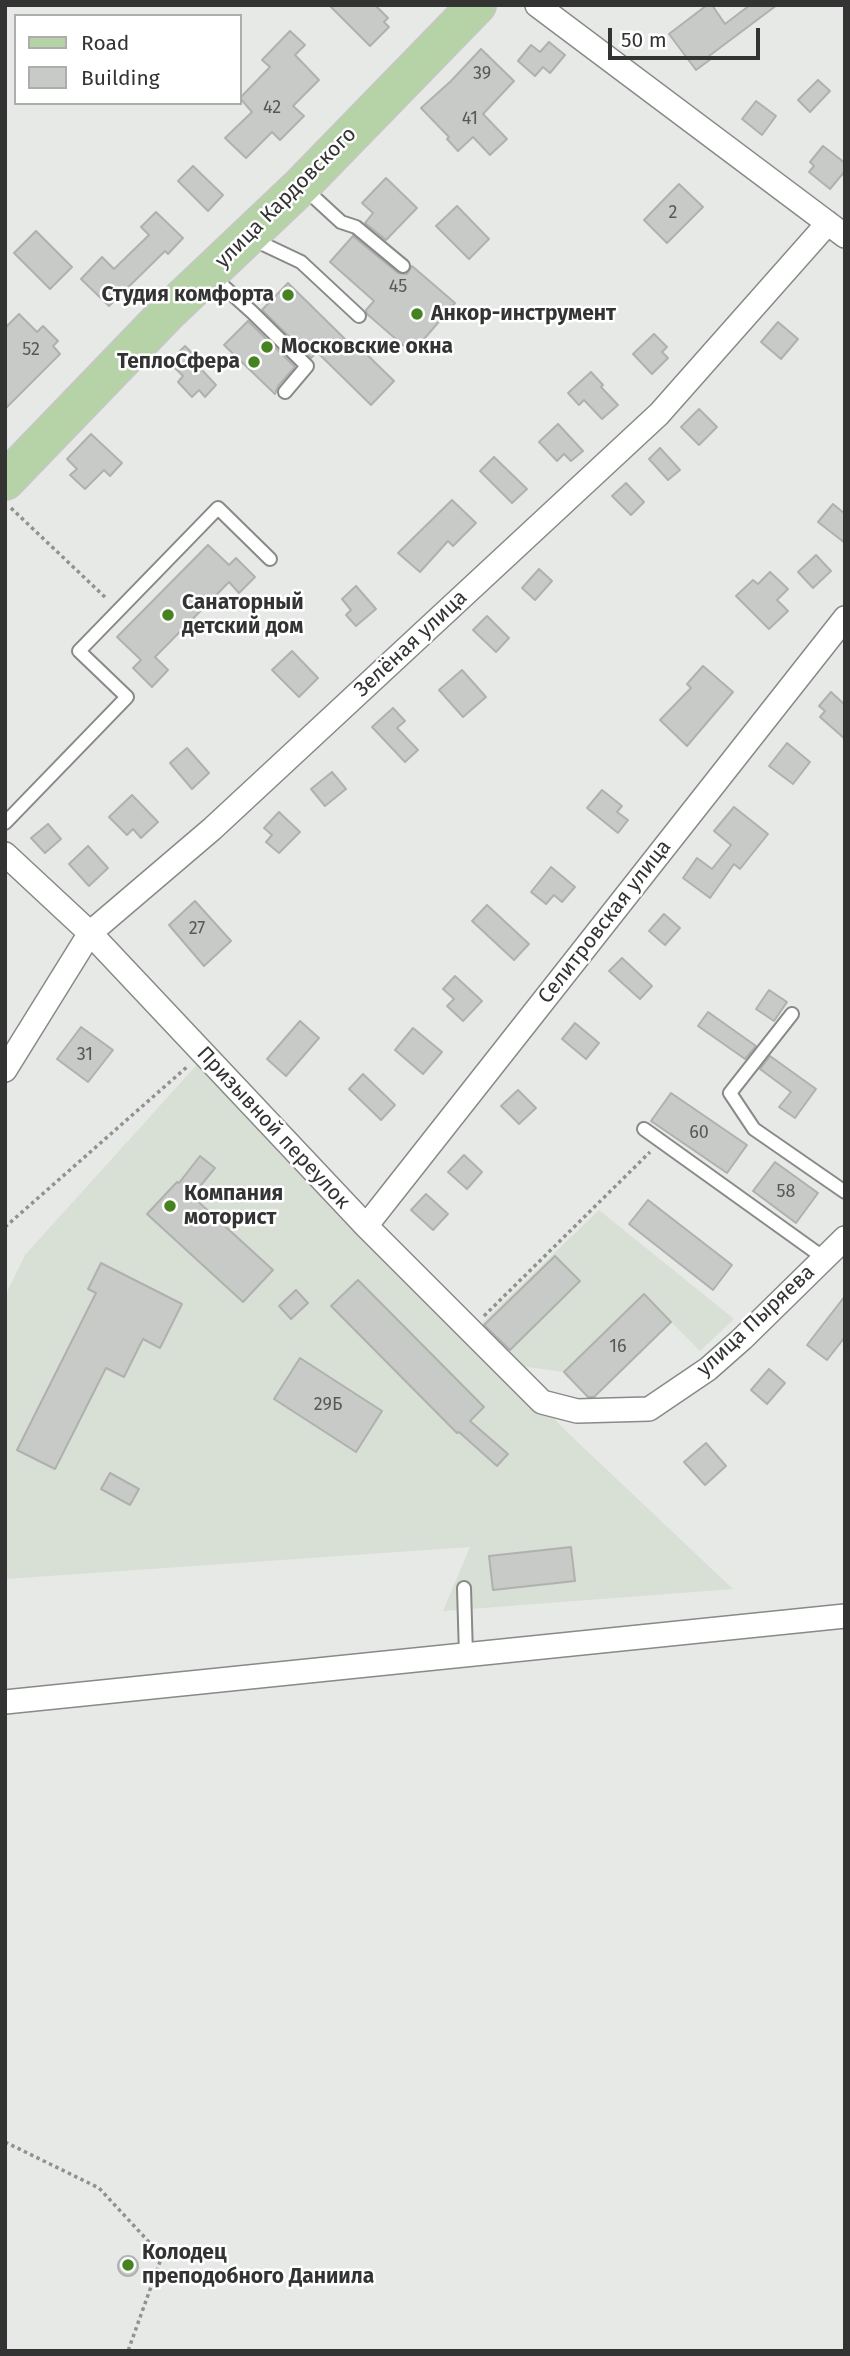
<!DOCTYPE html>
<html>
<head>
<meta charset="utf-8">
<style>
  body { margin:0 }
  #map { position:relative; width:850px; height:2356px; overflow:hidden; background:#e6e9e5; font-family:"Fira Sans",sans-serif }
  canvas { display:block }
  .frame { position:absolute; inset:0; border:7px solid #323332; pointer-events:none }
  .legend { position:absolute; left:14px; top:14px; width:228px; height:91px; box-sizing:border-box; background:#fff; border:2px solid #adadad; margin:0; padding:9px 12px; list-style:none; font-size:21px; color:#323332 }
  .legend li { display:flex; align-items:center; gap:14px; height:35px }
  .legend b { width:35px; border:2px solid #adadad }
  .scale { position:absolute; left:608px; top:28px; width:152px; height:32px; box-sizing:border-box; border:4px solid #323332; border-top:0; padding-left:9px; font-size:21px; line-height:24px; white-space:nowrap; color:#323332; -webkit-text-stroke:5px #fff; paint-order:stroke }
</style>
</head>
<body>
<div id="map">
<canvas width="850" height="2356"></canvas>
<div class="frame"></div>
<ul class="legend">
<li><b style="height:9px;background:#b5d3a6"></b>Road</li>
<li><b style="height:19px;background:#c7cac6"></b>Building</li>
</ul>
<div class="scale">50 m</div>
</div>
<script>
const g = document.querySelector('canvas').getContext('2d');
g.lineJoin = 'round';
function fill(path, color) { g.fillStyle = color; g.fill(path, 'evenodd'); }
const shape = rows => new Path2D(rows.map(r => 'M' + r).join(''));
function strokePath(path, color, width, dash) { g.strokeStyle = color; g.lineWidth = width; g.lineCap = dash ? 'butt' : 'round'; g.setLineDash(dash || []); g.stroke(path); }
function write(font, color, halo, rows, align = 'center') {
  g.font = font + ' "Fira Sans",sans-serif'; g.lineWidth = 5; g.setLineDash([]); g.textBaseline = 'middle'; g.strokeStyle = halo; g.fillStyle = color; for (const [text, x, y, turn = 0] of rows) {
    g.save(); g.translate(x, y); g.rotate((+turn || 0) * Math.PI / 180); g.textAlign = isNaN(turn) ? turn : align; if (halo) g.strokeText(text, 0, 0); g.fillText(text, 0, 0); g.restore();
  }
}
fill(shape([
  [203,1058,568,1433,733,1589,443,1611,470,1547,5,1579,5,1296,25,1255],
  [599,1210,734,1319,700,1351,671,1322,591,1400,564,1372,521,1366,482,1323]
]), '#d8dfd5');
const building = shape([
  [329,5,375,5,388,18,384,22,389,27,370,46,329,5],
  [707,5,712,5,725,24,750,5,777,5,709,56,711,59,696,70,669,34,707,5],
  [290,31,305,45,295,55,319,80,293,106,304,116,280,140,272,132,246,158,225,138,252,112,240,98,270,67,262,60,290,31],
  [549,42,565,55,550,73,543,67,535,76,518,61,531,45,540,52,549,42],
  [481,49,514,81,483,114,507,139,490,155,473,137,458,151,447,139,449,137,421,108,451,81,481,49],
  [818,80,830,91,810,112,798,100,818,80],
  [756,101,776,116,762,135,742,119,756,101],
  [823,146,845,163,845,171,830,189,809,172,814,166,810,162,823,146],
  [193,166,223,195,208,211,178,181,193,166],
  [386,178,417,208,386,240,365,223,373,213,362,203,386,178],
  [679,184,703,207,667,243,644,220,679,184],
  [457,206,489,239,469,259,436,226,457,206],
  [156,212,183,238,168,254,165,251,109,306,81,279,102,257,114,269,149,235,141,227,156,212],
  [36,231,72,267,50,289,14,253,36,231],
  [353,236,398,273,407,274,412,266,455,303,412,353,367,314,366,310,374,301,330,262,353,236],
  [288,283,349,343,352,340,394,381,371,405,317,352,311,358,262,310,288,283],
  [19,314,37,332,43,326,58,341,53,346,60,354,5,409,5,328,19,314],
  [248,321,295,367,278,386,275,394,224,345,248,321],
  [778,322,798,339,781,359,761,342,778,322],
  [654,334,667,347,662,352,668,358,652,374,633,354,654,334],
  [185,346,204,365,200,368,216,385,205,397,199,390,192,397,178,382,183,376,169,362,185,346],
  [591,372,603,385,601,387,618,405,602,419,584,400,579,405,568,393,591,372],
  [699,409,717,427,699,445,681,427,699,409],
  [558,424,583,451,571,461,564,454,557,461,539,442,558,424],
  [91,434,122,463,110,476,104,470,85,489,70,475,77,469,67,459,91,434],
  [660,448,680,470,668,480,649,459,660,448],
  [494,457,527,489,512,503,480,471,494,457],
  [626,483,644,502,631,515,612,496,626,483],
  [452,500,476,523,453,546,448,541,420,572,398,553,452,500],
  [833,504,845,514,845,543,818,522,833,504],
  [208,545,229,565,236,558,255,577,239,593,229,582,155,657,168,670,152,687,133,668,141,660,117,637,208,545],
  [816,555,831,571,813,588,798,572,816,555],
  [539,569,552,581,535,600,522,588,539,569],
  [770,572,788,589,777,600,788,611,769,629,736,596,753,580,758,584,770,572],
  [356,586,376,609,356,626,346,615,351,610,342,599,356,586],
  [487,616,509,638,496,652,473,630,487,616],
  [292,651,318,678,299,697,272,670,292,651],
  [703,666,733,692,687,746,660,720,691,688,687,684,703,666],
  [462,670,486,697,463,717,439,690,462,670],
  [831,692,845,705,845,739,820,717,825,711,819,706,831,692],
  [393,708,405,721,397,728,418,750,405,762,372,727,393,708],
  [787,743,810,762,793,784,769,766,787,743],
  [187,748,209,773,192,789,170,763,187,748],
  [332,772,346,789,325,806,311,789,332,772],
  [602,790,622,806,617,812,628,820,618,833,587,808,602,790],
  [132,795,158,822,141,838,133,829,127,835,109,817,132,795],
  [734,807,768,834,740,869,734,864,710,898,683,878,697,858,712,869,731,845,714,831,734,807],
  [279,812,300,832,279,853,266,842,272,835,264,828,279,812],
  [48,824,61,839,45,853,31,838,48,824],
  [88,846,108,868,89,886,69,864,88,846],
  [551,867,575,887,562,902,554,895,546,904,531,892,551,867],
  [195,901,231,941,204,966,169,925,195,901],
  [487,905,529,944,514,960,472,921,487,905],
  [664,914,680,928,665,945,649,931,664,914],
  [622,958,652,986,640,999,609,971,622,958],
  [455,976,482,1001,463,1021,447,1006,454,999,443,989,455,976],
  [769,990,787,1002,774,1021,756,1009,769,990],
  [708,1012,756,1046,745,1059,698,1026,708,1012],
  [300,1021,319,1038,286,1076,267,1059,300,1021],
  [575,1023,599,1043,586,1059,562,1039,575,1023],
  [81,1027,113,1050,88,1082,57,1059,81,1027],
  [413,1028,442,1052,423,1074,395,1050,413,1028],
  [770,1056,816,1089,795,1118,779,1107,791,1092,760,1069,770,1056],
  [363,1074,395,1105,381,1120,349,1089,363,1074],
  [518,1090,536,1108,519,1124,501,1106,518,1090],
  [671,1093,747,1145,727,1173,651,1121,671,1093],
  [464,1155,482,1172,467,1189,448,1172,464,1155],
  [200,1156,215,1168,192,1196,273,1270,243,1302,147,1214,177,1182,179,1183,200,1156],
  [775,1162,818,1193,796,1223,753,1191,775,1162],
  [426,1194,448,1214,433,1230,411,1210,426,1194],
  [648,1200,732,1265,713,1290,629,1224,648,1200],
  [555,1256,580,1281,510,1350,484,1325,555,1256],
  [101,1263,182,1304,160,1348,143,1339,124,1377,106,1368,55,1469,17,1450,96,1293,88,1289,101,1263],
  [358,1280,484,1407,470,1421,508,1454,497,1466,459,1432,457,1433,331,1306,358,1280],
  [296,1290,308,1303,291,1319,279,1306,296,1290],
  [644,1294,671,1322,594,1397,588,1397,564,1372,644,1294],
  [845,1296,845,1337,827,1360,807,1345,845,1296],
  [300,1358,382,1411,356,1452,274,1399,300,1358],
  [769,1369,785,1383,767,1404,751,1390,769,1369],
  [706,1443,726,1466,705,1485,684,1462,706,1443],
  [110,1473,139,1489,130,1505,101,1489,110,1473],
  [571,1547,575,1581,493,1590,489,1556,571,1547],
  '118 2266a10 10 0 1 1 20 0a10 10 0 1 1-20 0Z'
]);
fill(building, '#c7cac6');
strokePath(building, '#afb1ae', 2);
const service = shape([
  [304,188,341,222,356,227,403,266],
  [255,236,263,244,301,262,359,316],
  [212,276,252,312,307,366,285,392],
  [5,823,127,697,79,651,218,508,270,559],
  [792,1014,730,1093,754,1129,845,1192],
  [644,1129,824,1258],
  [464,1588,466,1655]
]);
const minor = shape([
  [537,5,845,236],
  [5,854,90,933,366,1226,542,1402,577,1411,649,1409,708,1369,742,1339,845,1238],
  [5,1070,90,933,212,829,659,414,828,223],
  [366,1226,845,618],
  [5,1702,845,1616]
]);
const primary = shape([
  [5,481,167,313,301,186,477,5]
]);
strokePath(service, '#878a86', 16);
strokePath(minor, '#878a86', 26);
strokePath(primary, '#c6c6c6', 40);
strokePath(shape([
  [11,508,107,599],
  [5,1227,188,1066],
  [484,1316,650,1152],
  [5,2142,99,2188,162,2256,128,2351]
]), '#90928f', 3.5, [3.5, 3.5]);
strokePath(service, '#fff', 12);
strokePath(minor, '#fff', 23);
strokePath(primary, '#b5d3a6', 37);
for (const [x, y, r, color] of [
  [288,295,7,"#468220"],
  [417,314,7,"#468220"],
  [267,347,7,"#468220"],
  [254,362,7,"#468220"],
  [168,615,7,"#468220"],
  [170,1206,7,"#468220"],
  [128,2265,7,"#468220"]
]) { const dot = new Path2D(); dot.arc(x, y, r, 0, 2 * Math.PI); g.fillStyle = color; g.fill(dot); strokePath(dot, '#fff', 2.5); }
write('18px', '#575957', null, [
  ["39",482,74],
  ["42",272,108],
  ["41",470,119],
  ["2",673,213],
  ["45",398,287],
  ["52",31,350],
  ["27",197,929],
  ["31",85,1055],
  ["60",699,1133],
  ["58",786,1192],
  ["16",618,1347],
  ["29Б",328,1405]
]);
write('21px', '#323332', '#fff', [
  ["улица Кардовского",286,198,-45],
  ["Зелёная улица",411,644,-43],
  ["Селитровская улица",605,922,-52],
  ["Призывной переулок",273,1128,47],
  ["улица Пыряева",756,1321,-43]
]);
write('bold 21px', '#323332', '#fff', [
  ["Студия комфорта",274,295,"right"],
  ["Анкор-инструмент",431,314],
  ["Московские окна",281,347],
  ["ТеплоСфера",240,362,"right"],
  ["Санаторный",182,603],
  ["детский дом",182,627],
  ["Компания",184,1194],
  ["моторист",184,1218],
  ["Колодец",142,2253],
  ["преподобного Даниила",142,2277]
], 'left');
</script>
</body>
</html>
